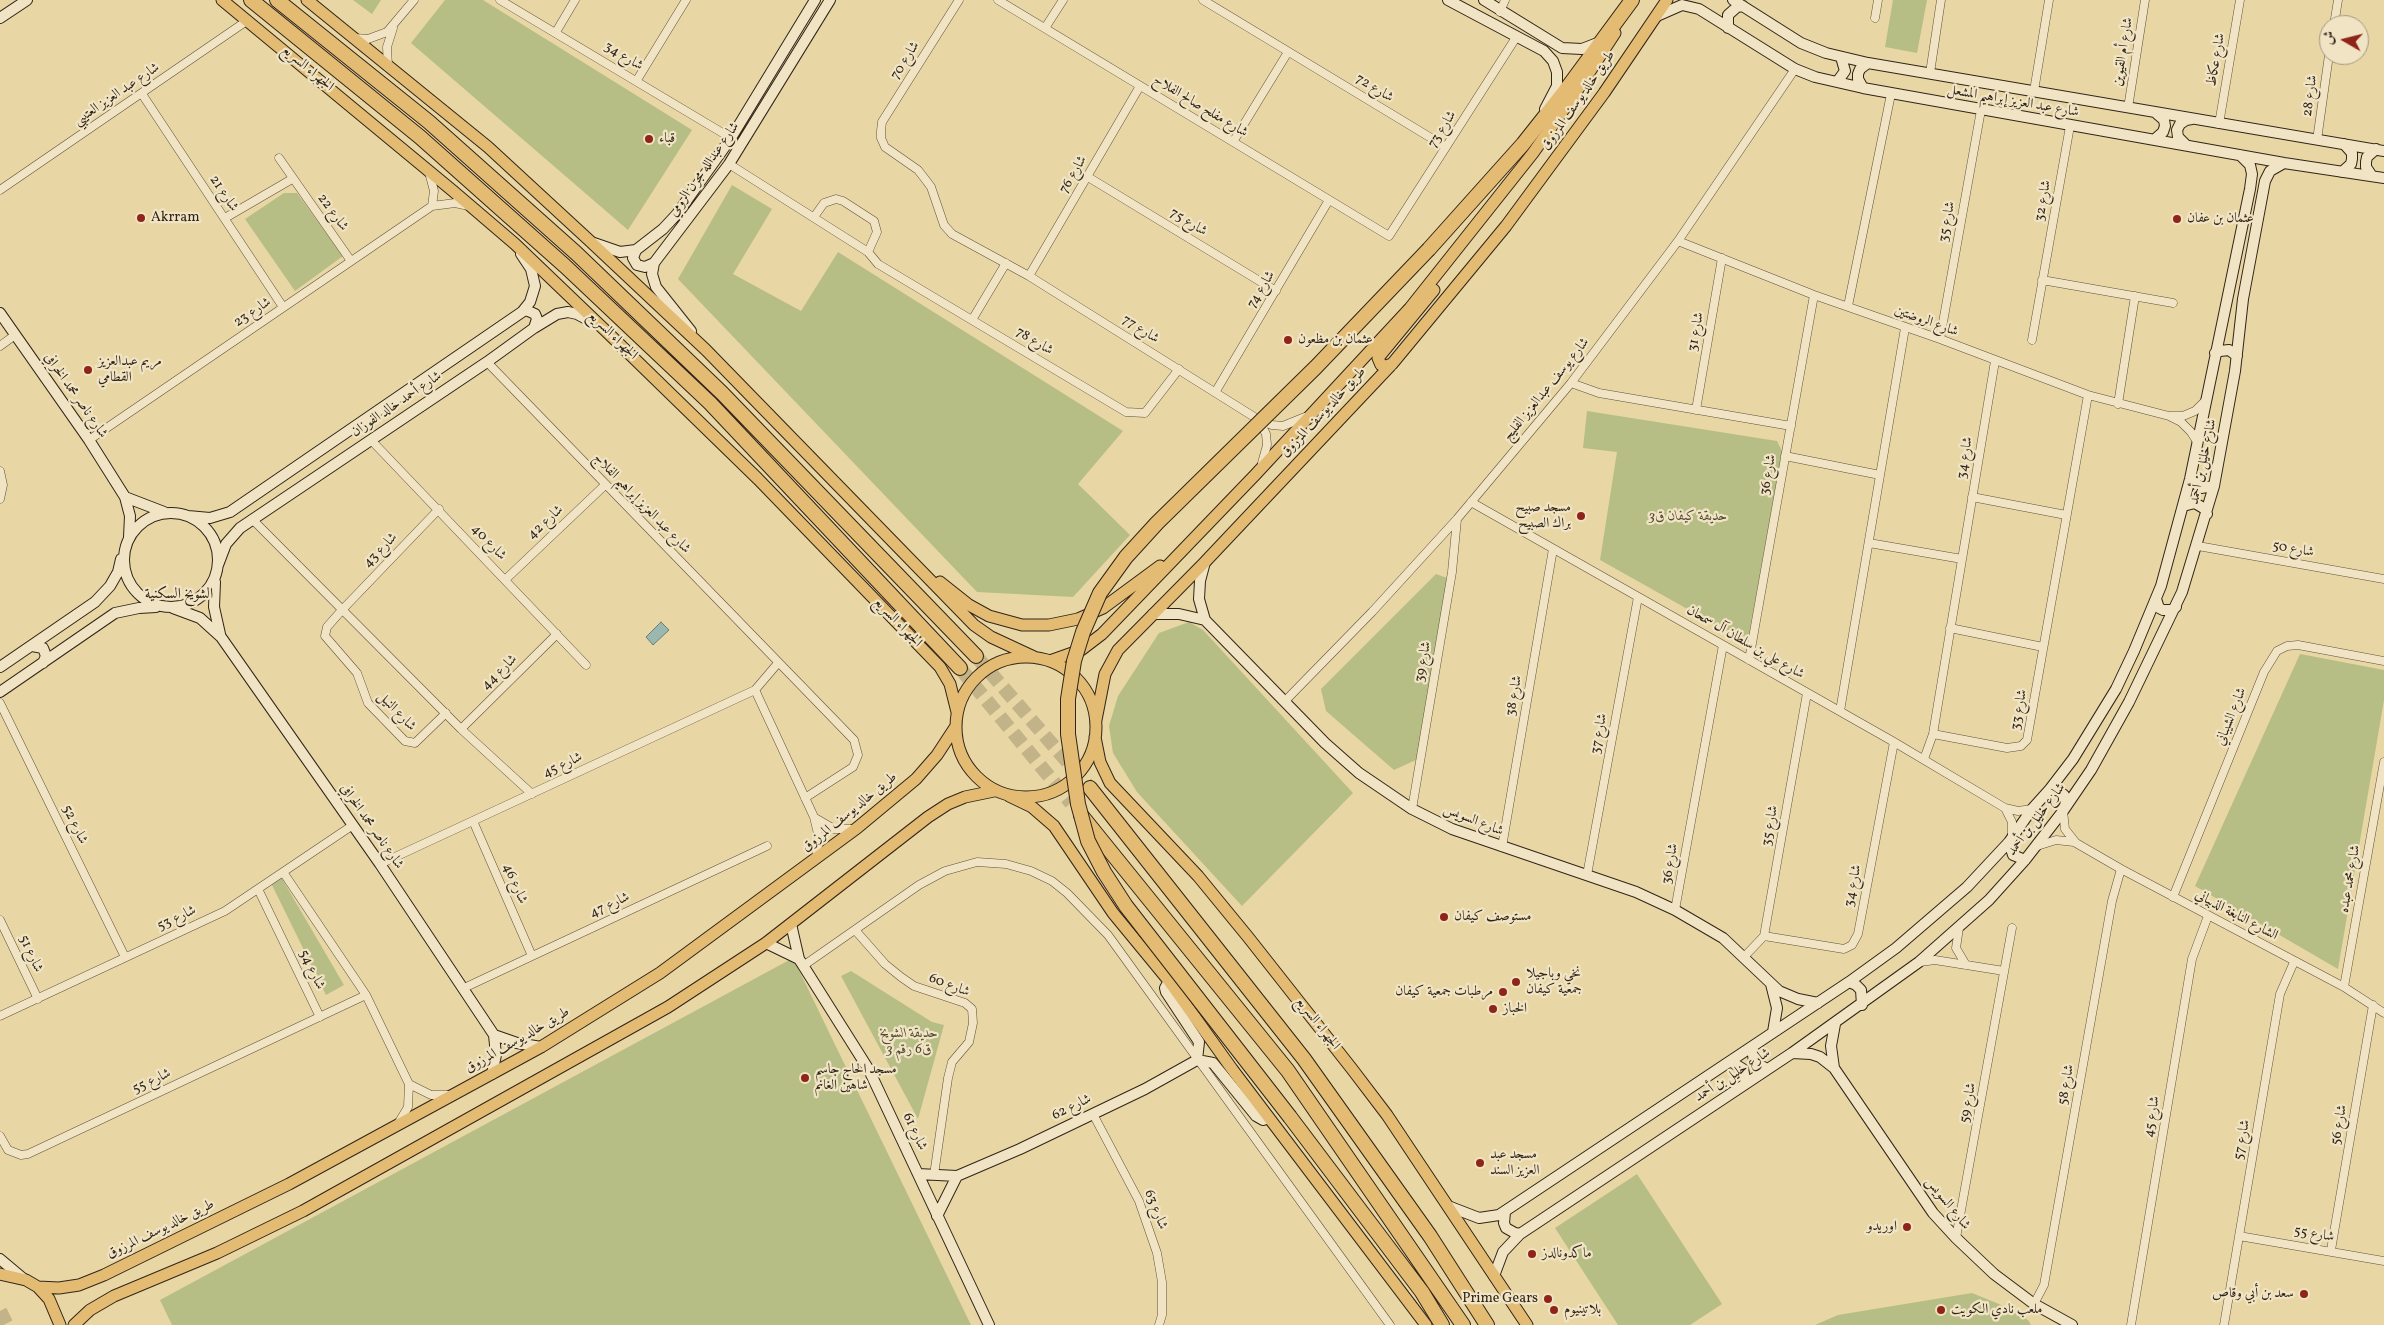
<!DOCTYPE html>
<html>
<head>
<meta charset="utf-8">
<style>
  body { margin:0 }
  #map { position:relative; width:2384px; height:1325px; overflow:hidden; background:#e8d6a4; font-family:Vollkorn,Amiri,serif }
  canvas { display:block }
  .north { position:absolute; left:2319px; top:15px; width:50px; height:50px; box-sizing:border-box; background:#f0e4c4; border:1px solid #a49880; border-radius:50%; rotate:278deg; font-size:14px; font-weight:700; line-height:20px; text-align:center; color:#312519 }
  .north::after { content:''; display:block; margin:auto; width:18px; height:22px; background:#8f2418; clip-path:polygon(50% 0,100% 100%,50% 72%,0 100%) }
</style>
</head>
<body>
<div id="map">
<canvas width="2384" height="1325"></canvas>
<div class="north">ش</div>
</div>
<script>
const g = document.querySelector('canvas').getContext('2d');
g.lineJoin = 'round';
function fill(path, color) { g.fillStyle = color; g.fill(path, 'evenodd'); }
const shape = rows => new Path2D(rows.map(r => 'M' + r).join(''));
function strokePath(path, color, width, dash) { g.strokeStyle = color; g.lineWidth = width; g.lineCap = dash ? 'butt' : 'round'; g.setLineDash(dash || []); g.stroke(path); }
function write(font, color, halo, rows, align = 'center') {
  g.font = font + ' Vollkorn,Amiri,serif'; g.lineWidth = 4.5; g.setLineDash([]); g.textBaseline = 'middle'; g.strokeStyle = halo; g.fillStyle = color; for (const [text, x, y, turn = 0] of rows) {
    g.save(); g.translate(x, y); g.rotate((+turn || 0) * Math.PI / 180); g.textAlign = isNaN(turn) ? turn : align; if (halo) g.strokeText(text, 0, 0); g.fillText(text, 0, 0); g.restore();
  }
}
fill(shape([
  [353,0,381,0,372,14],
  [445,0,483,0,692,130,628,230,411,43],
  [1893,0,1927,0,1917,53,1885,47],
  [732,185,772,209,733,274,801,311,838,252,1123,431,1078,484,1130,535,1073,597,977,592,678,279],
  [284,193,297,193,343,256,295,291,245,219],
  [1587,411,1777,441,1782,451,1749,634,1739,638,1600,560,1617,452,1583,448],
  [1436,574,1447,578,1418,759,1394,770,1326,711,1321,689],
  [1189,622,1203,630,1353,793,1242,906,1137,792,1113,753,1109,726,1118,696,1159,633],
  [2300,654,2384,670,2384,700,2338,969,2195,886],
  [281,877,344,985,326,995,271,883],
  [793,958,971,1325,172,1325,160,1300],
  [851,971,932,1022,944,1025,918,1119,841,976],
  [1637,1174,1722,1304,1690,1325,1618,1325,1555,1228],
  [1972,1293,1999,1304,2028,1320,2031,1325,1815,1325,1838,1315]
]), '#b6be86');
const water = shape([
  [661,622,669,630,653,645,646,637,661,622]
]);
fill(water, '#9ab7b0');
strokePath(water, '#707d74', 1);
strokePath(shape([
  [976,656,1090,788],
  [960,668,1071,803],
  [0,1311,7,1325]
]), '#c3b388', 14, [14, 7]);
const street = shape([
  [500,0,731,138],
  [959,0,882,122,881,131,881,138,885,147,918,170,925,179,931,187,944,225,952,234,1029,276,1259,420,1272,425,1283,426,1305,417],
  [998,0,1389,236,1517,36],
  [1203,0,1446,147],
  [1500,12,1505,0],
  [1875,18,1878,0],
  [2334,25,2338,0],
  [1045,28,1063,0],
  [556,32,575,0],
  [355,38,368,39,387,32,414,0],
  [388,67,387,47,393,28],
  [1930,73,1941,0],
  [637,80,686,0],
  [2034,91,2049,0],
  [142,94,283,307],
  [2128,108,2145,0],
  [2219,124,2240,0],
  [2317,140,2329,55],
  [1233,142,1288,52],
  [279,158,351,261],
  [729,164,868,252,878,264,1126,412,1145,413,1179,369],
  [429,172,434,191,432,206],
  [1088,177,1276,291],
  [0,190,248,20],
  [814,217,824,203,836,199,843,201,874,221,877,232,868,252],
  [225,218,292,179],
  [1678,241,1814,295,1940,339,2088,395,2169,416,2181,422,2191,432,2198,443],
  [1029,276,1140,86],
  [2042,280,2173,303],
  [1848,306,1891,94],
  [972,320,1006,263],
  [1940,339,1981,110],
  [2032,340,2070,126],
  [0,346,15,335],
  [487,362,854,740,858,755,853,767,805,798],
  [1571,383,1599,393,1791,426],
  [1216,391,1329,200],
  [2118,404,2135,296],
  [1696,410,1722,258],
  [2171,416,2183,416,2195,411,2205,401],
  [1259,420,1266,434,1267,445,1262,463],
  [89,440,432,206,455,203,469,206],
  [371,440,586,665],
  [1785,456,1880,475],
  [0,471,3,485,0,499],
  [1972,497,2066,515],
  [1471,502,1894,742,2005,808,2018,811,2032,809],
  [439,509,342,610,327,627,325,636,357,673,368,703,405,741,415,743,446,713],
  [252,519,461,729,532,794],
  [1869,543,1962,559],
  [2198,546,2384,579],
  [506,579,605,485],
  [1950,628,2043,647],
  [1749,660,1814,295],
  [755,690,814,817,819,838,816,859],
  [1286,700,1372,612,1457,519,1571,383,1678,241,1795,69],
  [0,703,125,957],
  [1840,711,1905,328],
  [461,729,557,634],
  [1933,734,2007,748,2021,746,2027,740,2088,395],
  [1924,759,1933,734,1995,361],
  [2005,808,2012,822,2012,836],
  [1412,809,1452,572,1457,519],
  [2063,811,2065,829,2076,843,2121,869,2344,987,2384,1013],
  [815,818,834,829,852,829],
  [473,821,532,956],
  [2037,846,2056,840,2074,842],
  [1502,847,1553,549],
  [380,864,742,696,755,690,778,663],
  [283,872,366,995,409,1084,408,1107,399,1122],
  [1587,875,1638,597],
  [258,889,320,1017],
  [2173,897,2264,672,2277,651,2287,646,2298,645,2384,661],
  [1675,910,1723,645],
  [0,920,38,999],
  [1959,928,1956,948,1966,965],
  [855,930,885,964,901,977,914,986,965,1003,972,1009,973,1023,969,1042,952,1062,948,1078,934,1175],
  [1764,936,1844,949,1852,945,1858,934,1894,742],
  [1744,957,1764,936,1807,693],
  [1920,962,1935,960,2004,971],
  [803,966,919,885,945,871,977,862,1006,864,1031,871,1052,881,1067,893,1108,935,1390,1325],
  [2344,987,2384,762],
  [464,988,767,846],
  [0,1016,225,911,353,825],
  [409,1084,431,1095,449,1095],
  [1093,1114,1139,1201,1157,1253,1162,1282,1162,1315,1159,1325],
  [0,1136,8,1150,21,1155,28,1154,366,995],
  [2239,1236,2384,1261],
  [1956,1238,2012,928],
  [2331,1250,2373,1005],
  [2034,1304,2044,1285,2112,901,2121,869],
  [2131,1325,2192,959,2208,916],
  [2224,1325,2280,994,2294,962]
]);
const secondary = shape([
  [1448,0,1544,51,1553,61,1557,72,1557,86,1545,109],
  [1484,0,1562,48,1582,49,1600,42],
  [1733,0,1801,43,1826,53,1868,63,2384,151],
  [1657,16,1682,5,1699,9,1795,69,1815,77,1863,88,2284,163,2384,178],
  [0,18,27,0],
  [1728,28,1728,15,1737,7,1743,6],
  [1837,82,1845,71,1841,57],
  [1863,88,1858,79,1858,74,1860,69,1868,63],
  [2154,140,2163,132,2165,126,2164,120,2156,113],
  [2186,145,2178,137,2177,130,2180,124,2186,120,2192,119],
  [2342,172,2351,164,2352,159,2352,153,2344,144],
  [2372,176,2366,167,2366,162,2367,157,2376,149],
  [594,243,620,252,636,250,663,229,677,214,731,138,815,0],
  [636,250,633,258,637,265,645,267,654,263],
  [522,312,526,310,535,314,537,319,534,328],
  [0,313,89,440,125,497,130,516,129,537],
  [691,331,656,287,652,274,654,263,729,164,830,0],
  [2215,353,2220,351,2229,350,2237,356],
  [2190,479,2201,488,2214,486],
  [125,497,164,512],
  [2183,506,2195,503,2205,509,2207,514],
  '124 560a47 47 0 1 1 94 0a47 47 0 1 1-94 0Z',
  [188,516,210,518,230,512,522,312,530,302,535,286,531,269,521,254],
  [1205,562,1200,581,1199,599,1205,620,1325,743,1359,773,1412,809,1452,829,1636,892,1675,910,1723,938,1779,991,1798,999,1818,1003],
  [218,565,226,544,240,528,487,362,534,328,557,314,568,312,577,314,592,322],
  [215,582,214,607,220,634],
  [2156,599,2159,608,2163,610,2172,610,2176,607],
  [173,608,200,618,221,637,380,864,494,1035,496,1055,492,1074],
  [1153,614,1179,614,1205,620],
  [32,646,43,648,46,656,43,663],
  [0,667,95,602,110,586,118,572,121,559],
  [0,692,115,613,139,608,156,607],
  [2050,789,2060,792,2064,795,2067,805],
  [2009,842,2013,855,2025,860],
  [791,924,799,959,869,1070,989,1325],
  [766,943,799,959],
  [1169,981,1165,988,1166,992,1199,1042,1197,1060],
  [1849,982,1856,985,1861,990,1862,1005],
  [1771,984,1777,1008,1773,1032],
  [494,1035,517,1043,541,1047],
  [1752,1047,1754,1062,1767,1069],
  [1792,1053,1811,1054,1820,1057,1834,1068,1933,1213,1956,1238,1994,1274,2034,1304,2072,1325],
  [1730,1061,1743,1069,1746,1083],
  [1834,1068,1831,1046,1835,1024],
  [918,1174,957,1176,1020,1149,1145,1089,1197,1060,1213,1063,1256,1116,1263,1120,1269,1118],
  [1448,1206,1479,1218,1499,1215,1849,982,1896,948,1967,887,2009,842,2032,809,2050,789,2073,759,2116,689,2134,651,2161,586,2190,479,2250,189,2252,174,2250,165,2240,155],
  [1505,1212,1504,1223,1506,1228,1515,1233,1520,1234],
  [937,1216,957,1176],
  [0,1259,25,1280],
  [1494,1276,1503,1252,1520,1234,1792,1053,1919,962,1989,900,2025,860,2063,811,2091,770,2129,702,2182,592,2214,486,2235,371,2243,299,2265,181,2270,171,2284,163]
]);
const primary = shape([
  [222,0,453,191,515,244,609,334,758,479,940,667,950,684,957,712],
  [307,0,488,147,591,242,706,350,974,625,991,637,1034,657],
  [1392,364,1386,366,1381,365,1378,358,1434,290],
  [940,582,969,605,989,616,1022,625,1049,625,1078,619,1103,608,1160,566],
  '956 727a70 70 0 1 1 140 0a70 70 0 1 1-140 0Z',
  [1050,661,1081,650,1102,634,1255,475,1410,308,1533,153,1583,82,1615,33],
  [1096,720,1105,674,1118,650,1205,562,1392,364,1506,226,1604,93,1667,0],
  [1095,737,1100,762,1110,783,1198,876,1248,937,1352,1069,1387,1115,1527,1325],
  [1009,796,1032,807,1054,826,1113,913,1169,981,1232,1069,1426,1325],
  [0,1274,26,1280,38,1287,49,1299,60,1325],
  [38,1287,59,1288,79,1285,104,1275,289,1184,541,1047,660,973,857,828,916,779,937,755,956,726],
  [74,1325,90,1310,114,1296,217,1253,303,1211,668,1007,766,943,928,817,948,804,965,797,994,791]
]);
const highway = shape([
  [251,0,420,137,565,266,710,403,960,668],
  [277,0,429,122,576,253,722,393,976,656],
  [1429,249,1523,144,1565,91,1632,0],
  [1090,788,1304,1059,1430,1236,1487,1325],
  [1081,815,1288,1071,1463,1325],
  [1290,1117,1422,1292,1442,1325]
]);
strokePath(street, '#5f513c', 9);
strokePath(secondary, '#312519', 12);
strokePath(primary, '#312519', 13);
strokePath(highway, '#312519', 16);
strokePath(street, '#f0e4c4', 8);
strokePath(secondary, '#f0e4c4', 10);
strokePath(primary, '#e4bb72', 11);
strokePath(highway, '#e4bb72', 14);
const highwayBridge = shape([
  [1290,1117,1126,906,1104,872,1088,841,1078,804,1068,734,1068,699,1074,661,1083,632,1100,593,1126,557,1157,523,1316,367,1429,249]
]);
strokePath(highwayBridge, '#312519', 16, []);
strokePath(highwayBridge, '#e4bb72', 14);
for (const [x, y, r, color] of [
  [649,139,5,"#8f2418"],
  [141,218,5,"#8f2418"],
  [2177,219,5,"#8f2418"],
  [1288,340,5,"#8f2418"],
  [88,370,5,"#8f2418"],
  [1581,516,5,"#8f2418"],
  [1444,917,5,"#8f2418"],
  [1516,982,5,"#8f2418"],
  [1503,992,5,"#8f2418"],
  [1493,1009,5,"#8f2418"],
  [805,1078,5,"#8f2418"],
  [1480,1163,5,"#8f2418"],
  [1907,1227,5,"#8f2418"],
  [1532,1254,5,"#8f2418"],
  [2304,1294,5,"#8f2418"],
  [1548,1299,5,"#8f2418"],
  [1554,1310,5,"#8f2418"],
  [1941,1310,5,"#8f2418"]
]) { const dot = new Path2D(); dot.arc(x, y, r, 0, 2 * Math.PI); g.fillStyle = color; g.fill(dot); strokePath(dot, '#f0e4c4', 2); }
write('14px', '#312519', '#f0e4c4', [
  ["شارع أم القيوين",2124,52,-81],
  ["شارع 34",623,57,31],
  ["شارع عكاظ",2217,60,-80],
  ["شارع 70",906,61,-58],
  ["الجهراء السريع",307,69,40],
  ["شارع 72",1374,89,31],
  ["شارع عبد العزيز العتيبي",117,95,-34],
  ["شارع 28",2311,96,-82],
  ["طريق خالد يوسف المرزوق",1579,101,-55],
  ["شارع عبد العزيز إبراهيم المشعل",2013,102,10],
  ["شارع مفلح صالح الفلاح",1200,107,31],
  ["شارع 73",1443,130,-58],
  ["شارع عبدالله مجرن الرومي",705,170,-55],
  ["شارع 76",1074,175,-60],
  ["شارع 21",223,194,56],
  ["شارع 32",2044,201,-80],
  ["شارع 22",332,213,54],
  ["شارع 35",1948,222,-80],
  ["شارع 75",1188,223,31],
  ["شارع 74",1262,290,-59],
  ["شارع 23",253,313,-34],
  ["شارع الروضتين",1926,322,20],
  ["شارع 77",1140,330,32],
  ["شارع 31",1697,332,-80],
  ["الجهراء السريع",612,336,44],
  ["شارع 78",1034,342,31],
  ["شارع يوسف عبدالعزيز الفليج",1547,390,-51],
  ["شارع ناصر محمد الخرافي",75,396,55],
  ["شارع أحمد خالد الفوزان",397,405,-34],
  ["طريق خالد يوسف المرزوق",1324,413,-47],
  ["شارع 34",1966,458,-81],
  ["شارع خليل بن أحمد",2204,462,-78],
  ["شارع 36",1769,475,-80],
  ["شارع عبد العزيز إبراهيم الفلاج",641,504,46],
  ["شارع 42",546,523,-43],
  ["شارع 40",488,543,46],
  ["شارع 50",2293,550,10],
  ["شارع 43",381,551,-46],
  ["الجهراء السريع",897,623,46],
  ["شارع علي بن سلطان آل سمحان",1745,643,30],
  ["39 شارع",1424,662,-80],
  ["شارع 44",500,673,-45],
  ["شارع 38",1515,696,-80],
  ["شارع 33",2020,710,-80],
  ["شارع النيل",396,712,46],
  ["شارع الشيباني",2232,717,-68],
  ["شارع 37",1600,734,-80],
  ["شارع 45",563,766,-25],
  ["طريق خالد يوسف المرزوق",850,813,-39],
  ["شارع خليل بن أحمد",2037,820,-53],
  ["شارع السويس",1473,821,22],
  ["شارع 52",74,825,64],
  ["شارع 35",1771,826,-80],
  ["شارع ناصر محمد الخرافي",371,827,55],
  ["شارع 36",1671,864,-80],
  ["شارع محمد عبده",2351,879,-80],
  ["شارع 46",514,884,66],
  ["شارع 34",1854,886,-79],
  ["شارع 47",610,906,-25],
  ["الشارع النابغة الذبياني",2236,916,28],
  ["شارع 53",177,919,-25],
  ["شارع 51",30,954,65],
  ["شارع 54",311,970,64],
  ["شارع 60",949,986,21],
  ["الجهراء السريع",1317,1024,52],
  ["طريق خالد يوسف المرزوق",518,1041,-30],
  ["شارع خليل بن أحمد",1733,1076,-33],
  ["شارع 55",152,1082,-25],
  ["شارع 58",2067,1085,-80],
  ["شارع 59",1969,1103,-80],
  ["شارع 62",1072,1108,-26],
  ["شارع 45",2153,1117,-81],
  ["شارع 56",2340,1125,-80],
  ["شارع 61",914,1132,65],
  ["شارع 57",2243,1140,-80],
  ["شارع السويس",1947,1204,51],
  ["شارع 63",1155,1210,68],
  ["طريق خالد يوسف المرزوق",161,1230,-26],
  ["شارع 55",2314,1235,9]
]);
write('14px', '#312519', '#f0e4c4', [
  ["قباء",659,139],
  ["Akrram",151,218],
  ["عثمان بن عفان",2187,219],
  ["عثمان بن مظعون",1298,340],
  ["مريم عبدالعزيز",98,362],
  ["القطامي",98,378],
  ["مسجد صبيح",1571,508,"right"],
  ["براك الصبيح",1571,524,"right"],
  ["مستوصف كيفان",1454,917],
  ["نخي وباجيلا",1526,974],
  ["جمعية كيفان",1526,990],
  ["مرطبات جمعية كيفان",1493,992,"right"],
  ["الخباز",1503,1009],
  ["مسجد الحاج جاسم",815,1070],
  ["شاهين الغانم",815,1086],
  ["مسجد عبد",1490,1155],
  ["العزيز السند",1490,1171],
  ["اوريدو",1897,1227,"right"],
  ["ماكدونالدز",1542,1254],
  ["سعد بن أبي وقاص",2294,1294,"right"],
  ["Prime Gears",1538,1299,"right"],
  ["بلاتينيوم",1564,1310],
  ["ملعب نادي الكويت",1951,1310]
], 'left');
write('italic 14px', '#524b34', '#f0e4c4', [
  ["حديقة كيفان ق3",1688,517],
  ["حديقة الشويخ",909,1034],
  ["ق6 رقم 3",909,1050]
]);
write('15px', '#312519', '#f0e4c4', [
  ["الشويخ السكنية",179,595]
]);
</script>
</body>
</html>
